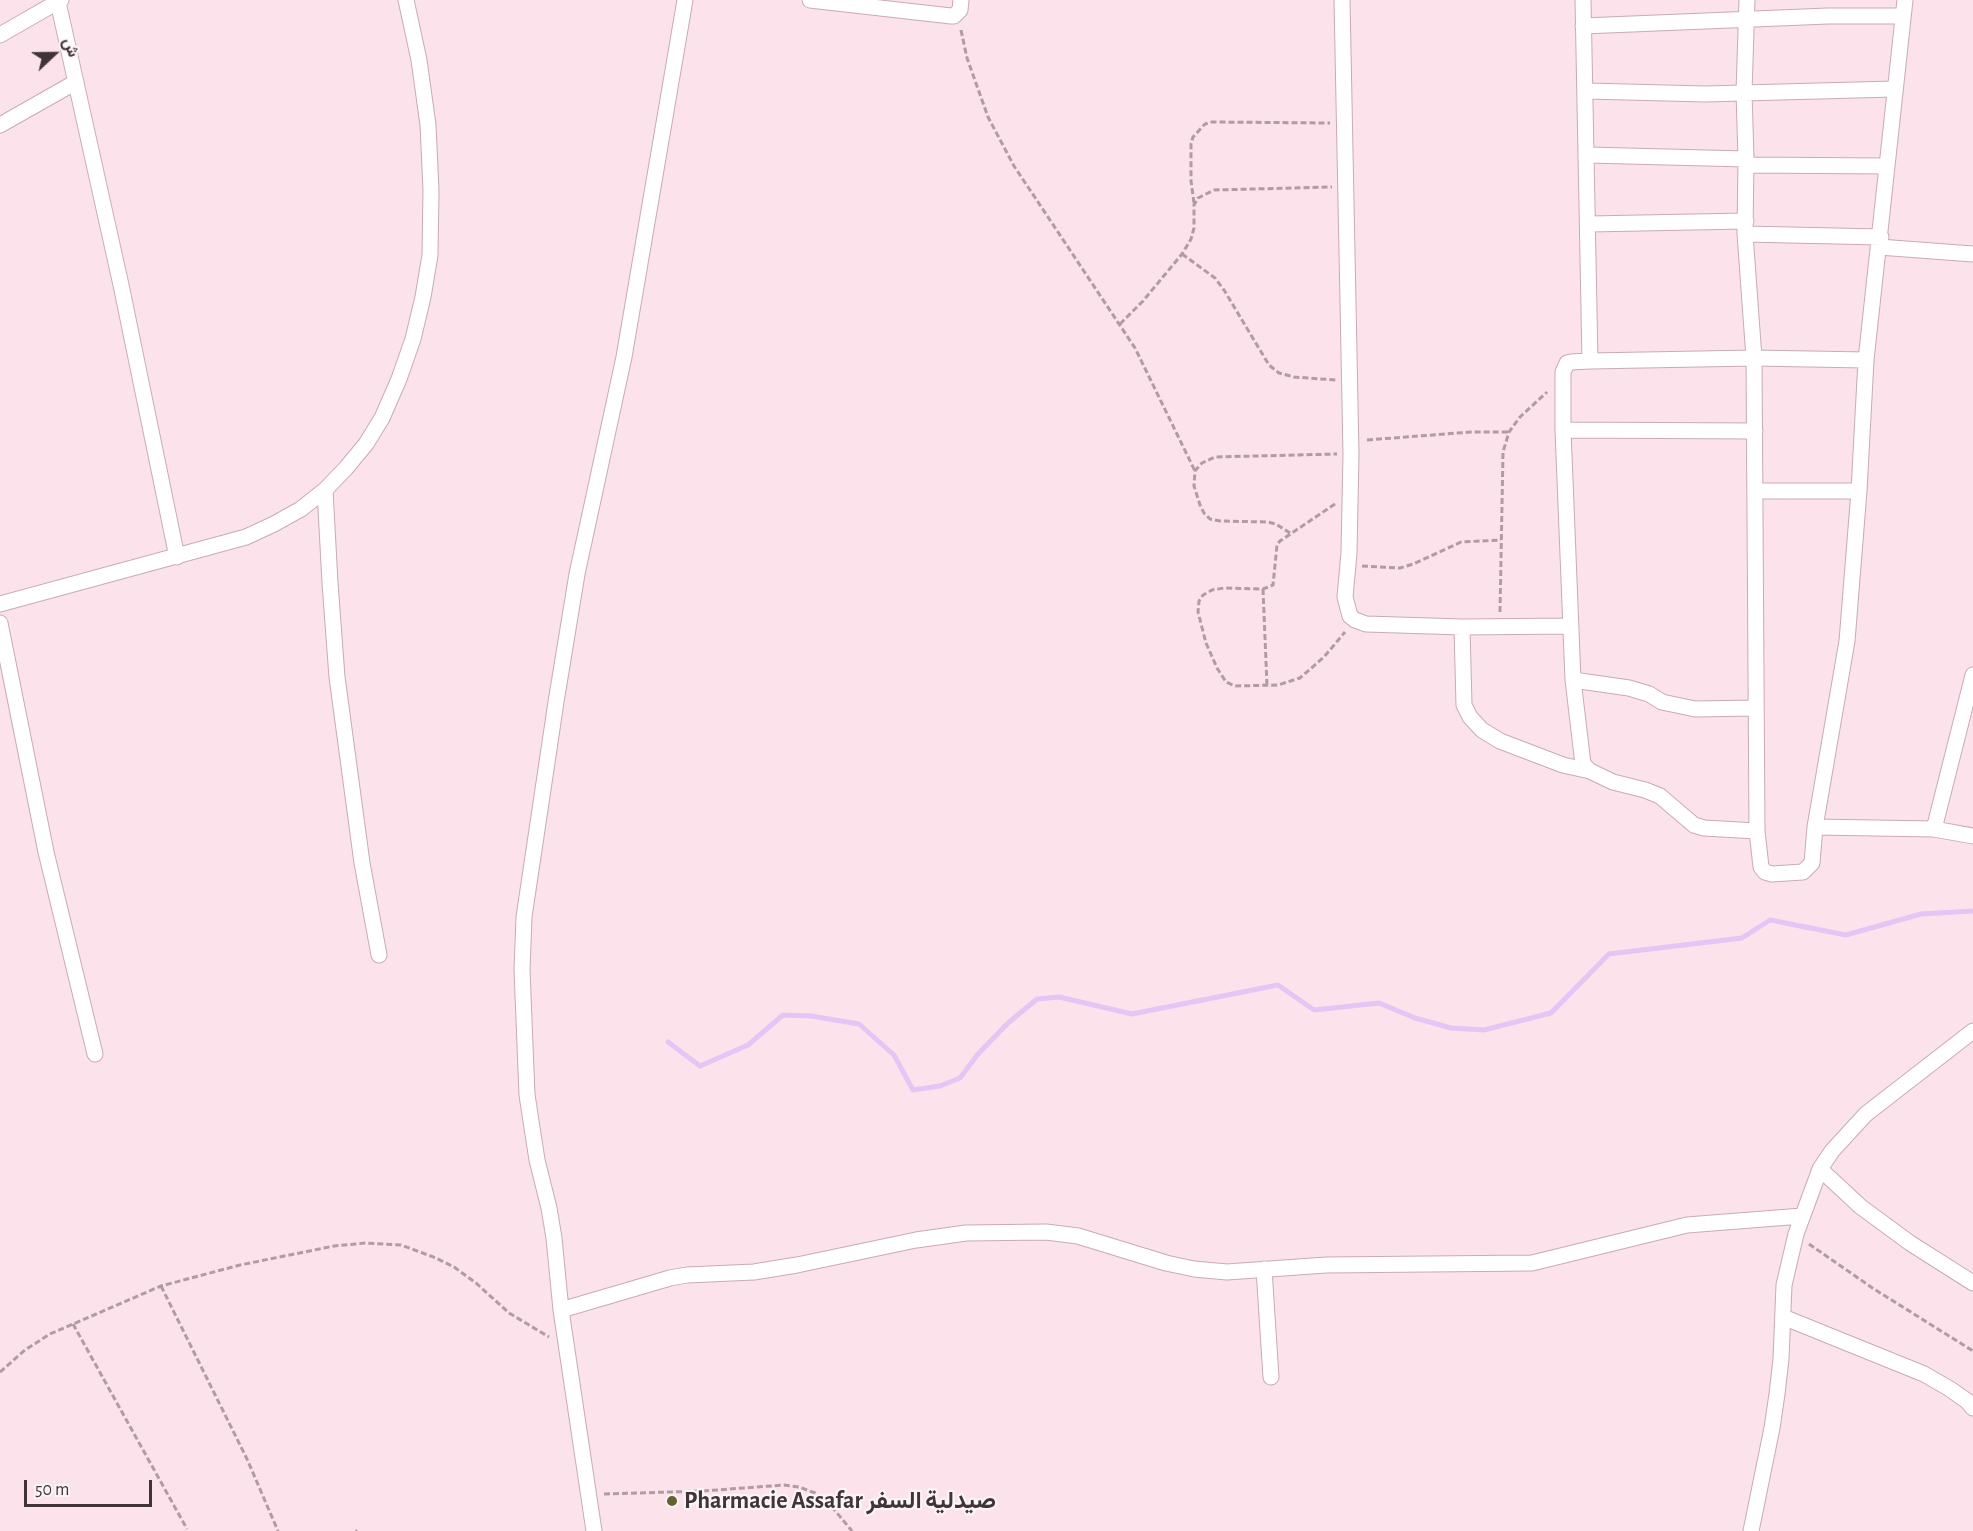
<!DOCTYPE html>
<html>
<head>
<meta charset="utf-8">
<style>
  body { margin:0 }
  #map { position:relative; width:1973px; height:1531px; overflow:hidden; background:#fce2ea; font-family:"Alegreya Sans",Vazirmatn,sans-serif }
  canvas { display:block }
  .north { position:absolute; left:24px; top:24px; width:60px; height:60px; -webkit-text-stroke:4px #fcf5f7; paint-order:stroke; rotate:68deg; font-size:16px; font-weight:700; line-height:24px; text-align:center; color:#403438 }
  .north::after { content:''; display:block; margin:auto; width:21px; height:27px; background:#403438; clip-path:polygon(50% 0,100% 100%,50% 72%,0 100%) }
  .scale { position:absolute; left:24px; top:1480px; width:128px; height:27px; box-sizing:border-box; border:3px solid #403438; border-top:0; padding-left:8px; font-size:18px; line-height:21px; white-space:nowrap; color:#403438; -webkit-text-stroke:4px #fcf5f7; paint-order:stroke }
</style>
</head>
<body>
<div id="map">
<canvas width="1973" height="1531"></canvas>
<div class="north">ش</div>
<div class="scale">50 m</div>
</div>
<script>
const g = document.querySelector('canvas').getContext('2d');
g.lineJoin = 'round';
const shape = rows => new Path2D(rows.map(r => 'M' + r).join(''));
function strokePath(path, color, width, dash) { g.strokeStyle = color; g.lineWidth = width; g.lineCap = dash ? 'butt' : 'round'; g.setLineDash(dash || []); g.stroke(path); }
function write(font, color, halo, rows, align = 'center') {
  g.font = font + ' "Alegreya Sans",Vazirmatn,sans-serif'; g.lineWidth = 4.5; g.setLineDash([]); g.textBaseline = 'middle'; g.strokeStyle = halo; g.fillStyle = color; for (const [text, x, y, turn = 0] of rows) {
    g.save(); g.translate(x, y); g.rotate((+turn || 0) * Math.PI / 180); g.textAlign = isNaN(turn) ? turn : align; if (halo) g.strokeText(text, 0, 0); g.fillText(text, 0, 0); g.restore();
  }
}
strokePath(shape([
  [668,1042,700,1066,748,1045,783,1015,811,1016,859,1024,894,1055,913,1090,940,1086,960,1078,978,1054,1008,1023,1037,999,1059,997,1132,1014,1278,985,1314,1010,1379,1003,1415,1018,1451,1028,1484,1030,1551,1013,1609,954,1742,938,1770,920,1846,935,1921,914,1973,911]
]), '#e4c5f6', 5);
const street = shape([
  [810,0,951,16,954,16,960,10,961,0],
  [1342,0,1351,454,1349,553,1345,597,1350,616,1355,620,1366,624,1462,627,1571,626],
  [1583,0,1590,361],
  [1747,0,1744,92,1746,159,1745,234,1754,358,1757,831,1761,867,1765,872,1772,874,1803,872,1812,863,1815,827,1847,641,1859,491,1866,360,1905,0],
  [58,2,121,285,177,557],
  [1583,26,1828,16,1902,16],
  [0,35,61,0],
  [1586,91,1705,94,1894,89],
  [0,125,76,82],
  [1587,155,1746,159],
  [1746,165,1887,166],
  [1589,224,1746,221],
  [1745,234,1881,237],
  [1879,247,1973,254],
  [1563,430,1755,431],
  [325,490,330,583,337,677,362,863,379,955],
  [1755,491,1859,491],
  [0,604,246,537,274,524,301,509,325,490,346,468,366,444,382,418,399,379,413,339,423,297,430,255,431,190,428,125,419,60,406,0],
  [0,623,46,852,95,1054],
  [1462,627,1464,705,1470,717,1482,730,1500,741,1563,765,1590,771],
  [1573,680,1629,688,1649,694,1662,702,1695,709,1755,708],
  [1815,827,1934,829,1973,836],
  [1934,829,1973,675],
  [1757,831,1704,828,1694,825,1660,796,1645,790,1613,782,1590,771,1583,764,1573,680,1563,430,1563,372,1567,363,1571,362,1590,361,1754,358,1866,360],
  [1820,1169,1861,1207,1910,1243,1973,1283],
  [1264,1269,1271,1377],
  [561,1310,670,1278,687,1275,754,1272,797,1265,916,1240,966,1233,1046,1232,1078,1236,1166,1263,1194,1269,1227,1272,1326,1265,1532,1263,1687,1225,1802,1216],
  [1783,1317,1924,1374,1950,1389,1967,1401,1973,1408],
  [594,1531,561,1310,554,1238,549,1208,537,1160,527,1095,522,970,524,917,556,702,577,574,624,357,685,0],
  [1751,1531,1772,1428,1777,1394,1781,1359,1784,1285,1796,1234,1820,1169,1832,1151,1866,1114,1973,1031]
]);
strokePath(street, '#c9abb4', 17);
strokePath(shape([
  [961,30,967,58,988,117,1014,166,1135,348,1195,471],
  [1194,203,1191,181,1191,144,1193,137,1205,124,1212,122,1330,123],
  [1182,254,1215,278,1224,290,1269,365,1279,373,1294,377,1336,380],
  [1120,324,1143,301,1182,254,1191,239,1194,228,1194,205,1198,198,1214,190,1332,187],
  [1367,440,1471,432,1509,432],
  [1335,504,1280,541,1277,545,1273,585,1263,589,1224,588,1212,590,1203,595,1199,601,1198,612,1206,643,1217,668,1226,682,1235,686,1278,685,1300,678,1324,657,1345,632],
  [1290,533,1276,524,1268,522,1220,521,1210,519,1204,513,1200,505,1194,486,1195,471,1202,463,1215,457,1337,454],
  [1362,566,1400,568,1413,564,1461,542,1501,540],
  [1263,589,1267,686],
  [1500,612,1503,452,1509,432,1520,417,1547,392],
  [1809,1244,1874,1289,1973,1351],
  [161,1286,247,1459,278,1531],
  [73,1324,187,1529],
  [0,1372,25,1350,50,1334,161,1286,240,1265,334,1246,366,1243,401,1245,436,1258,454,1267,476,1283,509,1313,549,1337],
  [604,1494,703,1491,784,1485,799,1487,815,1493,827,1501,852,1531],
  [356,1531,357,1530]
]), '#b19ca3', 3, [6, 3]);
strokePath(street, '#fff', 15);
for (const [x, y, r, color] of [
  [672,1501,6,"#646330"]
]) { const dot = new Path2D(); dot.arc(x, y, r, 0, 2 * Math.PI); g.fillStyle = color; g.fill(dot); strokePath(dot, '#fcf5f7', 2); }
write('bold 24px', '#403438', '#fcf5f7', [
  ["Pharmacie Assafar صيدلية السفر",684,1501]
], 'left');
</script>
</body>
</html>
